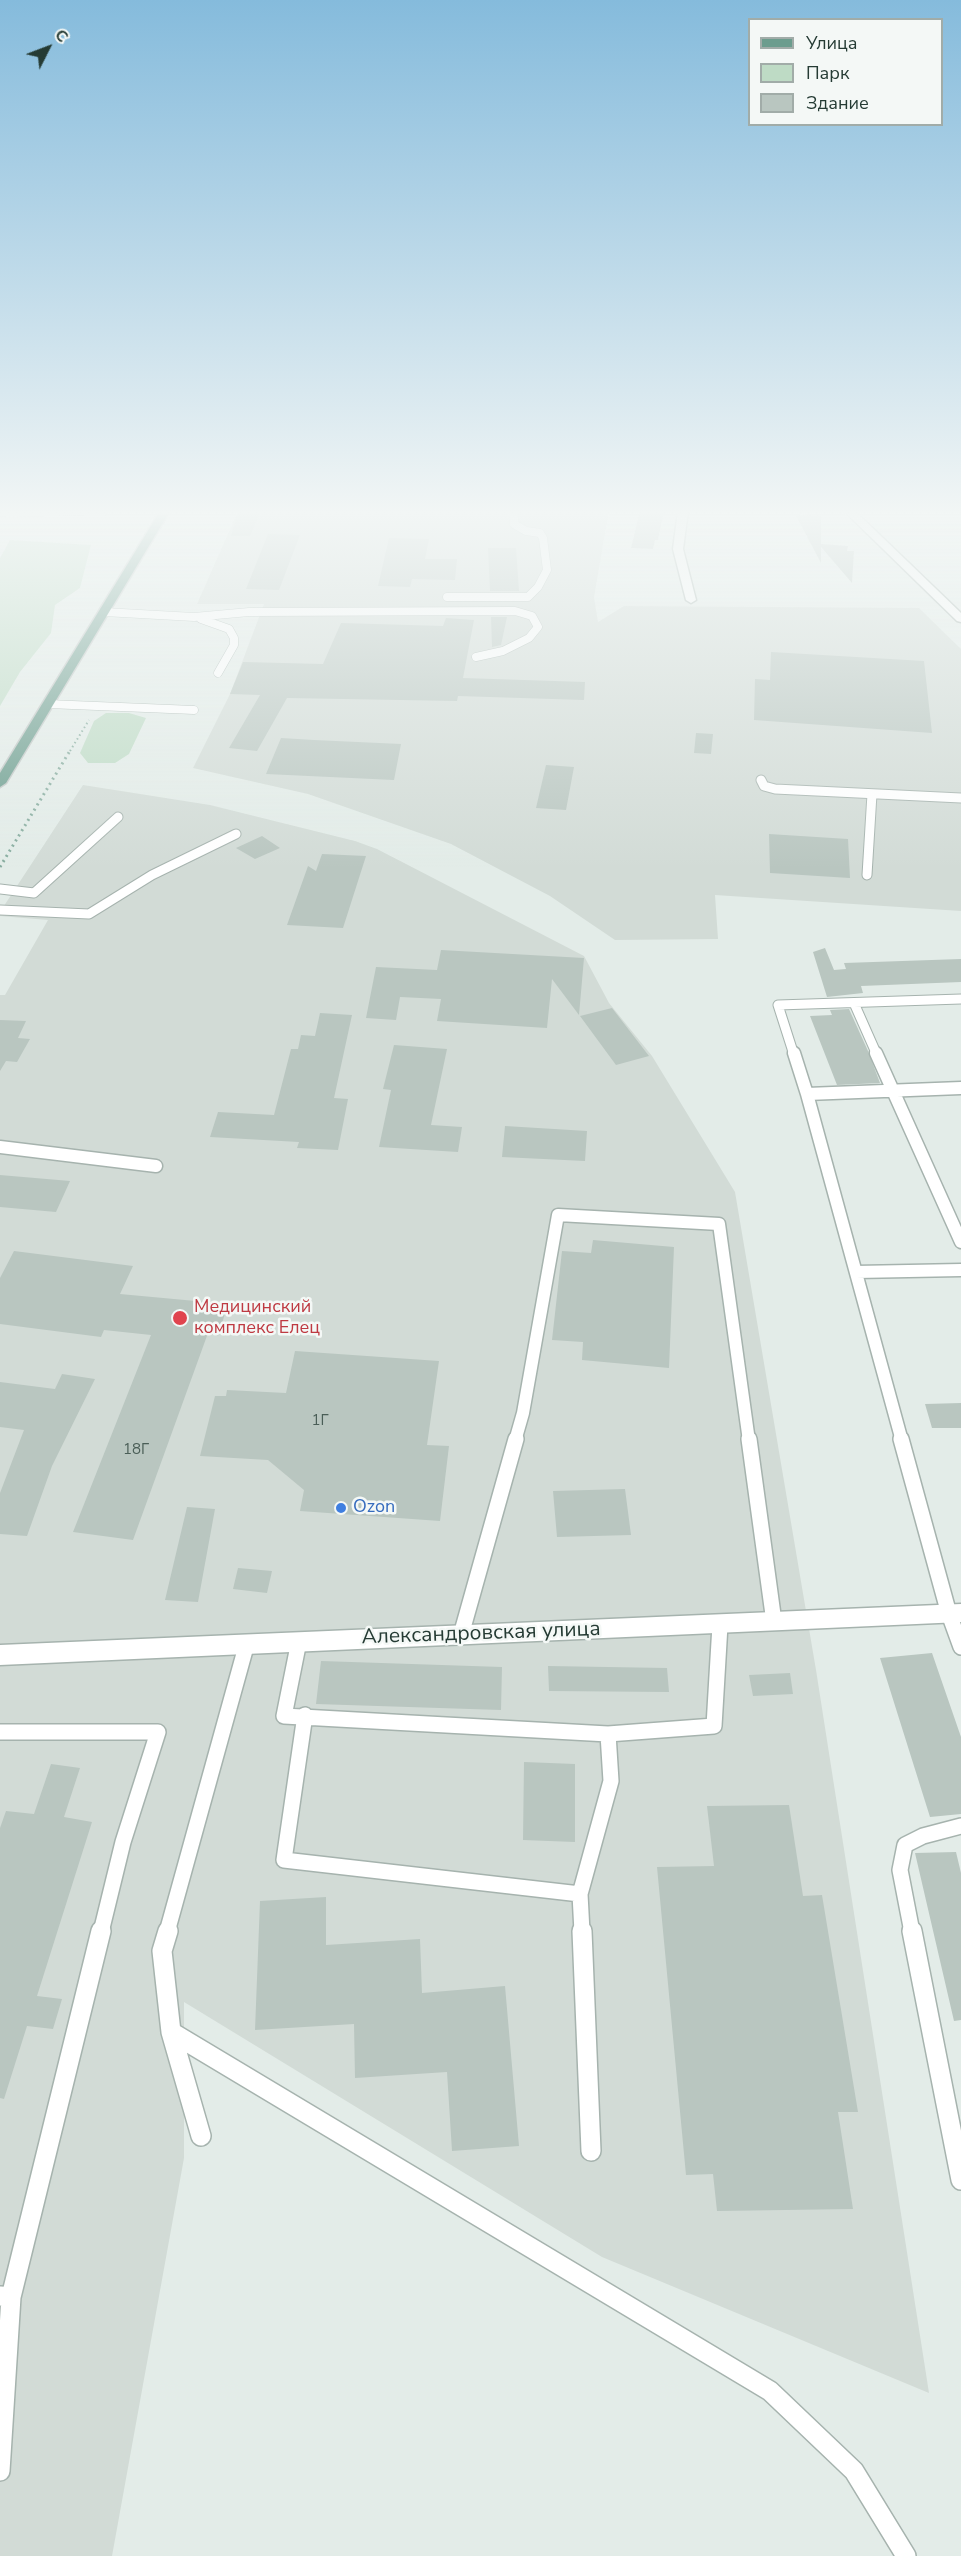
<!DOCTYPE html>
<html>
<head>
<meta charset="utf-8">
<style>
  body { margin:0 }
  #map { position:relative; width:961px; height:2556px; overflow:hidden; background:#e3ece8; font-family:"Nunito Sans",sans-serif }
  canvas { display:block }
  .legend { position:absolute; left:748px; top:18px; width:195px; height:108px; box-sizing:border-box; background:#f4f8f6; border:2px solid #a1aca8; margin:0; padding:8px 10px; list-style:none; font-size:18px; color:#253b34 }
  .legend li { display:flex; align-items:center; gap:12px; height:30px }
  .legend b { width:30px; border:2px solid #a1aca8 }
  .north { position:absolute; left:18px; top:18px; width:60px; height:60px; -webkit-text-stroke:4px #f4f8f6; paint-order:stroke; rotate:48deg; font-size:16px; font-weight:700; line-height:24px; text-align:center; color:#253b34 }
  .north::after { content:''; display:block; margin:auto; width:21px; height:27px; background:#253b34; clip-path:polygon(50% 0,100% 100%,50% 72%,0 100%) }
</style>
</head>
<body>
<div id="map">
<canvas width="961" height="2556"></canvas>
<ul class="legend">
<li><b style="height:8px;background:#6c9d8e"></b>Улица</li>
<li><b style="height:16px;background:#bedbc5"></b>Парк</li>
<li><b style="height:16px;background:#b9c6c0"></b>Здание</li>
</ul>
<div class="north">С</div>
</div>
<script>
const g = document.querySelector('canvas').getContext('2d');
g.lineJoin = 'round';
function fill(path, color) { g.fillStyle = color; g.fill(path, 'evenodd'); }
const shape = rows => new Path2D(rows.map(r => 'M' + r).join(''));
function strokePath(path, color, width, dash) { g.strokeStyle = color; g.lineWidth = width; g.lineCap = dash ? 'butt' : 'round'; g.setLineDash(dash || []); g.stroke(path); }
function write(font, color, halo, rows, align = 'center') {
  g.font = font + ' "Nunito Sans",sans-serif'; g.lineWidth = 5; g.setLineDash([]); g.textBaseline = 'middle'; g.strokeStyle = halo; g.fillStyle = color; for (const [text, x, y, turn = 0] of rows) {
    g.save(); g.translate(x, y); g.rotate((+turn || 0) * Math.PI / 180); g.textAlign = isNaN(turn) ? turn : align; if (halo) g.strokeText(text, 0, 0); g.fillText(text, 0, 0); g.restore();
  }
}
fill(shape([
  [238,511,609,511,594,597,598,622,624,606,919,608,961,649,961,911,715,895,718,939,615,940,550,896,451,844,308,794,193,768,230,694,264,604,197,604],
  [83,785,210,805,355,841,377,849,584,956,609,1003,652,1056,735,1192,816,1670,929,2393,602,2257,184,2002,184,2158,112,2556,0,2556,0,995,5,995,48,920,0,916,0,912]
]), '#d2dbd6');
fill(shape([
  [10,540,91,545,80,588,55,605,51,633,20,672,0,706,0,558],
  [106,713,129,713,146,718,129,754,115,763,88,763,80,753,94,721]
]), '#bedbc5');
fill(shape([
  [238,511,261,511,250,536,231,536],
  [640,511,664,511,658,540,655,540,653,549,631,548],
  [795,514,821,516,821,544,848,546,847,551,854,551,852,583,821,547,821,563],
  [268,534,300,535,279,590,246,589],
  [389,538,429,539,425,559,457,559,455,580,412,579,410,587,378,586],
  [488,548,516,548,519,591,490,591],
  [491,617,507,617,501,645,492,647],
  [446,618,474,620,463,678,585,682,584,700,458,696,457,701,287,698,257,751,229,748,260,695,230,694,243,662,323,664,341,623,443,626],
  [771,652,924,661,932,733,754,720,755,679,770,680],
  [696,733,713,734,711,754,694,753],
  [281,738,314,740,401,744,394,780,266,774],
  [546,765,574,767,566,810,536,808],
  [769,834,848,839,850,878,770,873],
  [262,836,280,848,255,859,236,848],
  [322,854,366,856,343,928,287,925,308,866,316,871],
  [825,948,834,970,846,969,844,963,961,959,961,982,861,986,863,993,827,997,813,952],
  [441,950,584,958,579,1015,552,979,547,1028,437,1021,441,999,400,997,396,1020,366,1018,376,967,437,970],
  [612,1008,649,1056,616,1065,580,1016],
  [849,1009,868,1051,880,1083,837,1085,810,1016,832,1015,830,1010],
  [320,1013,352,1015,334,1098,348,1099,338,1150,297,1148,299,1142,210,1137,218,1112,274,1115,291,1049,298,1049,301,1035,315,1036],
  [0,1020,26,1021,18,1038,30,1039,17,1062,6,1061,0,1071],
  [394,1045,447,1049,431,1125,462,1127,458,1152,379,1147,391,1090,383,1089],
  [505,1126,587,1131,585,1161,502,1157],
  [0,1175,70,1181,56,1212,0,1207],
  [593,1240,674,1247,669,1368,582,1360,583,1342,552,1340,562,1251,591,1253],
  [14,1251,133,1266,120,1294,228,1304,218,1336,208,1333,133,1540,73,1532,151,1335,104,1330,101,1337,0,1324,0,1278],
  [295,1351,439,1361,427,1445,449,1446,440,1521,300,1511,304,1490,268,1460,200,1456,215,1396,226,1396,227,1390,286,1393],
  [62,1374,95,1379,52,1466,27,1536,0,1534,0,1493,24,1430,0,1427,0,1382,55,1389],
  [961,1403,961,1428,932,1428,925,1404],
  [625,1489,631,1535,557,1537,553,1491],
  [187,1507,215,1509,198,1602,165,1600],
  [238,1568,272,1571,267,1593,233,1589],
  [932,1653,961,1737,961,1814,930,1817,880,1658],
  [321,1661,502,1667,501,1710,316,1704],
  [548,1666,667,1668,669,1692,549,1691],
  [790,1673,793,1694,753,1696,749,1675],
  [524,1762,575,1764,575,1842,523,1840],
  [51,1764,80,1768,64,1817,92,1822,37,1996,62,1999,53,2029,27,2026,4,2099,0,2098,0,1828,6,1811,34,1814],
  [789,1805,803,1896,822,1895,858,2112,838,2112,853,2209,717,2211,713,2174,686,2175,657,1867,714,1866,707,1806],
  [956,1852,961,1873,961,2020,954,2021,915,1853],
  [326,1897,326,1945,420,1939,422,1993,505,1986,519,2146,452,2151,447,2072,355,2078,354,2024,255,2030,260,1901]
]), '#b9c6c0');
const serviceFar4 = shape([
  [0,512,104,511],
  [447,597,528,597,538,587,547,570,543,538,540,533,526,531,514,524,514,511],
  [104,612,194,617,249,612,515,611,532,616,538,627,529,638,503,651,476,657],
  [201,619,229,629,234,638,234,645,218,673],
  [48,704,194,710]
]);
const serviceFar3 = shape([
  [761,780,764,786,775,789,961,798],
  [867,875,872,794],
  [0,889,34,893,118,817],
  [0,910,89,914,152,875,236,834],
  [854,1003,877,1055],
  [794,1055,778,1005,961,999]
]);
const serviceFar2 = shape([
  [794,1053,807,1094,902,1441],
  [876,1053,961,1242],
  [807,1094,961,1088],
  [0,1147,156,1166],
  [856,1272,961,1270],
  [515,1441,523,1413,558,1215,719,1224,749,1441]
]);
const serviceFar1 = shape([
  [749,1439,774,1622],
  [901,1439,949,1614,961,1647],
  [461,1635,516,1439],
  [299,1641,284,1716,608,1734,714,1726,720,1625],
  [305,1715,284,1860,580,1894,611,1781,608,1734],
  [0,1732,158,1732,123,1842,101,1932],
  [580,1894,582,1932],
  [167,1932,247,1643],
  [912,1932,900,1870,905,1845,923,1836,961,1826]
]);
const service = shape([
  [168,1931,162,1951,171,2032,201,2136],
  [582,1931,591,2151],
  [912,1931,961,2180],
  [171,2032,770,2391,854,2471,906,2556],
  [0,2296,11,2297,101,1931],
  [0,2471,11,2297]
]);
const minor = shape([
  [678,511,688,511,683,549,696,600,691,603,686,600,673,549,678,511]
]);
const tertiary = shape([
  [844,511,855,511,961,613,961,622,957,621,844,511],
  [961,1604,961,1622,0,1665,0,1645,961,1604]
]);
const primary = shape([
  [160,511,170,511,6,783,0,787,0,773,160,511]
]);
strokePath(serviceFar4, '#a6b3ae', 9);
strokePath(serviceFar3, '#a6b3ae', 11);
strokePath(serviceFar2, '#a6b3ae', 15);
strokePath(serviceFar1, '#a6b3ae', 18);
strokePath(service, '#a6b3ae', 22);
strokePath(minor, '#a6b3ae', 3);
strokePath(tertiary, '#a6b3ae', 3);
strokePath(primary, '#c2c8c6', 3);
strokePath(shape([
  [70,751,89,720]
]), '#87ac9f', 2, [1.5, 3]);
strokePath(shape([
  [0,867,71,749]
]), '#87ac9f', 3, [2, 4]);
strokePath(serviceFar4, '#fff', 8);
strokePath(serviceFar3, '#fff', 9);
strokePath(serviceFar2, '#fff', 12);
strokePath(serviceFar1, '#fff', 15);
strokePath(service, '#fff', 19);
fill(minor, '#fff');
fill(tertiary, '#fff');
fill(primary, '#6c9d8e');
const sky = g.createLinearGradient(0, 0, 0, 869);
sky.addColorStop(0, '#85bbdc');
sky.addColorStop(0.59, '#f2f6f5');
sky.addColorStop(1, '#f2f6f500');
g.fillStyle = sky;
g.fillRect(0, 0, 961, 869);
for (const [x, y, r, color] of [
  [180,1318,8,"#e0444e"],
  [341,1508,6,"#3f7fe0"]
]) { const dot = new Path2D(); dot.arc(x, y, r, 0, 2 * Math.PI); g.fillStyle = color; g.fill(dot); strokePath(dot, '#f4f8f6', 2); }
write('15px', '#4a5e57', null, [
  ["1Г",320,1421],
  ["18Г",136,1450]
]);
write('18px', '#be3a42', '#f4f8f6', [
  ["Медицинский",194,1308],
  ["комплекс Елец",194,1329]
], 'left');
write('18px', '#366cbe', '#f4f8f6', [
  ["Ozon",353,1508]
], 'left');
write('21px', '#253b34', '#f4f8f6', [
  ["Александровская улица",481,1634,-2]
]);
</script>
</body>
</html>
